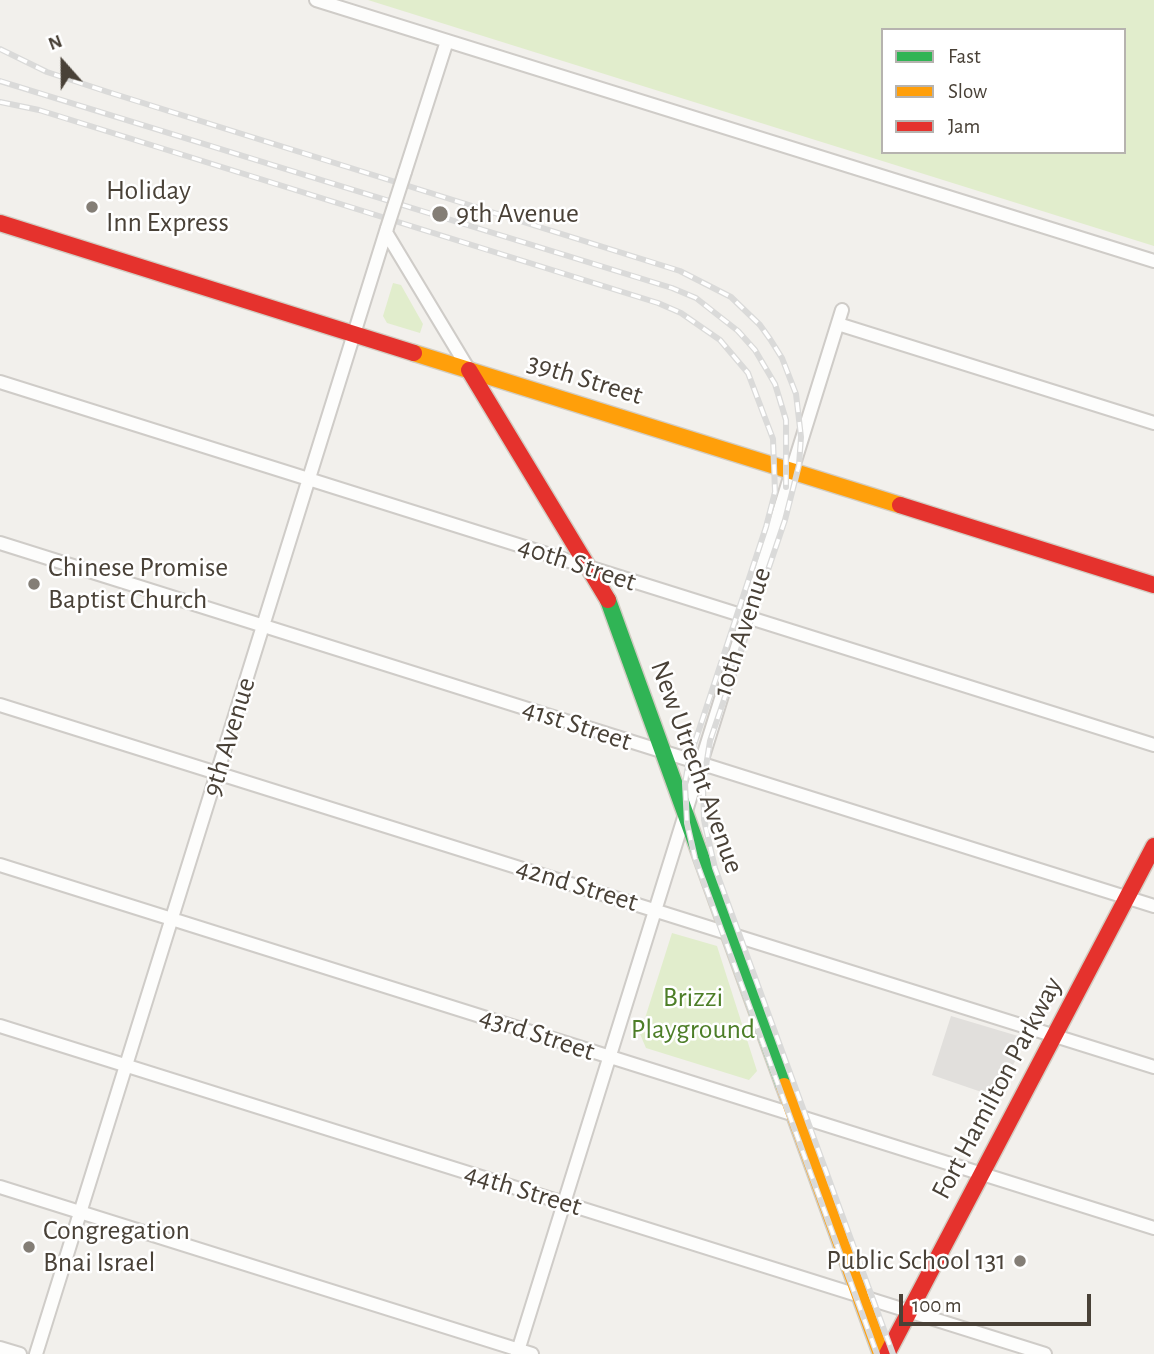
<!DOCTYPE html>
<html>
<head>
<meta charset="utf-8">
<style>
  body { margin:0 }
  #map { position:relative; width:1154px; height:1354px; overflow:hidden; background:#f2f0ec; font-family:"Alegreya Sans",sans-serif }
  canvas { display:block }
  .legend { position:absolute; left:881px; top:28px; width:245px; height:126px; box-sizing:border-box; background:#fff; border:2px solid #b6b3af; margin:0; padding:9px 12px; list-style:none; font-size:21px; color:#494137 }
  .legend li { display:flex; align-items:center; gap:14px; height:35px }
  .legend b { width:35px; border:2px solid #b6b3af }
  .north { position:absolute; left:28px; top:28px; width:70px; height:70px; -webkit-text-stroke:5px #fff; paint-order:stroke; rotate:339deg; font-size:19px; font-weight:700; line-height:28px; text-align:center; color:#494137 }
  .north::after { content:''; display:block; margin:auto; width:24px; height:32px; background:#494137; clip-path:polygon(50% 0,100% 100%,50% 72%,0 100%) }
  .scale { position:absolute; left:899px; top:1294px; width:192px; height:32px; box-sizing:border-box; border:4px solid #494137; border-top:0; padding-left:9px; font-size:21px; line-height:24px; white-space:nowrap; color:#494137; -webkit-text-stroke:5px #fff; paint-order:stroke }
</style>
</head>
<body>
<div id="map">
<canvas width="1154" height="1354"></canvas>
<ul class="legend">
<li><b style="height:9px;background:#30b455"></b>Fast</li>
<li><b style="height:9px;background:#ff9f0a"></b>Slow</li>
<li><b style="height:9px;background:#e5322d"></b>Jam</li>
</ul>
<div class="north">N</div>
<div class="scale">100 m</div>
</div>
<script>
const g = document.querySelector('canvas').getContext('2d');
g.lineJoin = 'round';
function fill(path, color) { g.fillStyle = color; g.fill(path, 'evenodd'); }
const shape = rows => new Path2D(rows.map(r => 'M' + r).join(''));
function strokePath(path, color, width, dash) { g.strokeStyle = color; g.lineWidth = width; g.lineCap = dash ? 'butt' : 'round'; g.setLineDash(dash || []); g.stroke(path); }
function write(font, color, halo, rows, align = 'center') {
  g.font = font + ' "Alegreya Sans",sans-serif'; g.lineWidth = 5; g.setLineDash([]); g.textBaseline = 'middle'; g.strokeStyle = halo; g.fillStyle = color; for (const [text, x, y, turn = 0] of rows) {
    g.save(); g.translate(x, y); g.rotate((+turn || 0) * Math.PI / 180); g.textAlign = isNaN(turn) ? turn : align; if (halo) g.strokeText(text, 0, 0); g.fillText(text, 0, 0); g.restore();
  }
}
fill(shape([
  [368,0,1154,0,1154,246],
  [883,30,1124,30,1124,152,883,152],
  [393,283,401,285,423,324,420,333,387,323,383,316],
  [672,933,717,946,757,1071,749,1080,646,1048,640,1034]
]), '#e1edcc');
fill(shape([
  [951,1016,1018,1036,1022,1048,996,1097,932,1075]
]), '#e1dfdc');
const street = shape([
  [316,0,1154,261],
  [405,172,447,41],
  [387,234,469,370],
  [838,324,1154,423],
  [0,382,1154,745],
  [0,543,1154,906],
  [0,705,1154,1067],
  [0,865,1154,1228],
  [0,1026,1045,1354],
  [0,1187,532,1354],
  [0,1348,20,1354],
  [36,1354,387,228],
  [517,1354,842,310]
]);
const fast = shape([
  [608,600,784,1086]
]);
const slow = shape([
  [414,353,900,505],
  [784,1086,881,1354]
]);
const jam = shape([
  [0,223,414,353],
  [469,370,608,600],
  [900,505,1154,585],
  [887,1354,1154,846]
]);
strokePath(street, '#cfccc8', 16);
strokePath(fast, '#d2cdc3', 19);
strokePath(slow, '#d2cdc3', 19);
strokePath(jam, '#d2cdc3', 19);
strokePath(street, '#fdfdfc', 12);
strokePath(fast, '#30b455', 16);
strokePath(slow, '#ff9f0a', 16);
strokePath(jam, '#e5322d', 16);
const rail = shape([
  [0,49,47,72,108,92,680,271,731,297,760,325,770,339,782,358,796,394,801,437,799,465,785,520,710,741,703,785,704,820,715,868,893,1354],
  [0,81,672,288,696,298,738,331,755,350,775,384,786,420,786,487],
  [0,102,39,110,658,303,681,313,720,340,748,373,773,439,775,492,766,527,689,760,685,783,687,823,695,858,877,1354]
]);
strokePath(rail, '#dadad9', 6);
strokePath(rail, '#fff', 3.5, [10]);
const streetBridge = shape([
  [387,228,405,172]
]);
strokePath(streetBridge, '#cfccc8', 16, []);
strokePath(streetBridge, '#fdfdfc', 12);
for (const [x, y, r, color] of [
  [92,207,7,"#847e76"],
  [440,214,9,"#847e76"],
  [34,584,7,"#847e76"],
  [29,1247,7,"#847e76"],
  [1020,1261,7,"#847e76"]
]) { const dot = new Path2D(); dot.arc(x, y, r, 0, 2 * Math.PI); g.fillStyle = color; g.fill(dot); strokePath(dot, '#fff', 2.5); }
write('28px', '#494137', '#fff', [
  ["Holiday",106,191],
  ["Inn Express",106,223],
  ["9th Avenue",456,214],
  ["Chinese Promise",48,568],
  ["Baptist Church",48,600],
  ["Congregation",43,1231],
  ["Bnai Israel",43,1263],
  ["Public School 131",1006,1261,"right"]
], 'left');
write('28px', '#494137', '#fff', [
  ["39th Street",585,379,17],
  ["40th Street",577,564,18],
  ["10th Avenue",742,632,-72],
  ["41st Street",577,725,18],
  ["9th Avenue",229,737,-73],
  ["New Utrecht Avenue",697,767,70],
  ["42nd Street",577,885,17],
  ["43rd Street",537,1034,18],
  ["Fort Hamilton Parkway",997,1088,-62],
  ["44th Street",523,1190,17]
]);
write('28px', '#4d7e28', '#fff', [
  ["Brizzi",693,998],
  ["Playground",693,1030]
]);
</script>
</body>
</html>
